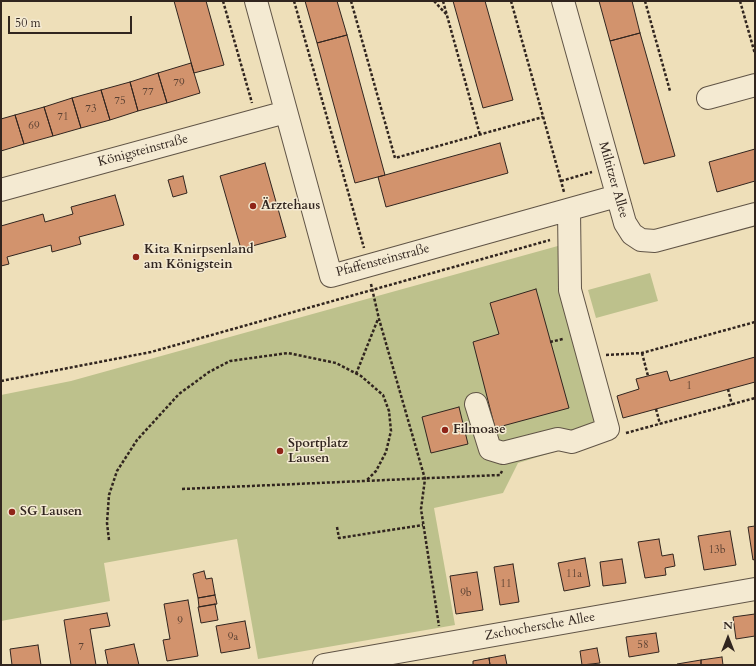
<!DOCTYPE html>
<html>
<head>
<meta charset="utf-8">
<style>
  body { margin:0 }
  #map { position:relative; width:756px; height:666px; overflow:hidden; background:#eedfb9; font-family:Cardo,serif }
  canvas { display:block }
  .frame { position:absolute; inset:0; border:2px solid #31251f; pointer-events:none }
  .north { position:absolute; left:708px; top:618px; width:40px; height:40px; -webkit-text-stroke:3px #f4ead2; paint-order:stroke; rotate:0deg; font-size:11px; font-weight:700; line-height:16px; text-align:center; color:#31251f }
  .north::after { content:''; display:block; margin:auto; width:14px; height:18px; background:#31251f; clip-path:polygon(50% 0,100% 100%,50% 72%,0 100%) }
  .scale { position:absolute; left:8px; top:16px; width:124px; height:18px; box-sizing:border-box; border:2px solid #31251f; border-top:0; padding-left:5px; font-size:12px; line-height:14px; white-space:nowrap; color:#31251f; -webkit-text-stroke:3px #f4ead2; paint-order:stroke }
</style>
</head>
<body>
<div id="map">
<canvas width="756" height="666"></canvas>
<div class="frame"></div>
<div class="north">N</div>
<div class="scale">50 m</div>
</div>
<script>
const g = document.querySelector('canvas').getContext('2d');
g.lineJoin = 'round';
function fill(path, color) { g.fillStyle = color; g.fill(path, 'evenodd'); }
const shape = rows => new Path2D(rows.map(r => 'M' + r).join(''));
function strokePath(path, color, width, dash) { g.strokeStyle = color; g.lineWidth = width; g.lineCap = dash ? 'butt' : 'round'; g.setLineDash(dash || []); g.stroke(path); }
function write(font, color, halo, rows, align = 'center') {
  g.font = font + ' Cardo,serif'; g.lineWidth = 3; g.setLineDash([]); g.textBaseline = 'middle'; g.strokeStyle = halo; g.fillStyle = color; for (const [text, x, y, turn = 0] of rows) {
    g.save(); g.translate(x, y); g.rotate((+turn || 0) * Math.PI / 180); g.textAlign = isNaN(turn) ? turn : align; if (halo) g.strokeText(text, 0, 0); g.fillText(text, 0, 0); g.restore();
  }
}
fill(shape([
  [565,244,600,438,518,463,503,493,434,508,455,625,258,659,237,539,104,563,110,601,1,621,1,395,71,381],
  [650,273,658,301,596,318,588,290]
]), '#bdc18c');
const building = shape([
  [174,1,206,1,224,65,194,73,174,1],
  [305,1,337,1,347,35,317,43,305,1],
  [453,1,485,1,513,100,483,108,453,1],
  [599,1,632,1,640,33,610,41,599,1],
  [640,33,675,156,644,164,610,41,640,33],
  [347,35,385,175,355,183,317,43,347,35],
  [191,63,200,93,167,103,158,73,191,63],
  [158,73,167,103,138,111,130,82,158,73],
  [130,82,138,111,110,120,101,90,130,82],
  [101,90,110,120,81,128,72,98,101,90],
  [72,98,81,128,53,136,44,107,72,98],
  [44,107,53,136,24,144,15,115,44,107],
  [15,115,24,144,1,151,1,119,15,115],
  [500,143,508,173,386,207,378,177,500,143],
  [755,149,755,181,717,192,709,162,755,149],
  [265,163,286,237,241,249,220,176,265,163],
  [183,176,187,193,173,197,168,180,183,176],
  [115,195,124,225,79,237,81,244,52,252,51,245,7,257,9,264,1,266,1,226,43,214,45,222,73,214,71,207,115,195],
  [536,289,569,408,495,428,473,342,499,334,490,303,536,289],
  [755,357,755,382,623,418,617,396,639,389,636,379,667,371,670,381,755,357],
  [459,407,468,444,431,453,422,417,459,407],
  [755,526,755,559,753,560,748,527,755,526],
  [730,531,736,565,704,570,698,536,730,531],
  [659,539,662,556,673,554,675,566,665,568,666,575,645,578,638,542,659,539],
  [585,558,590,586,564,591,558,563,585,558],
  [622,559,626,583,603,586,600,562,622,559],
  [513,564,519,602,500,605,494,567,513,564],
  [204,571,206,579,212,578,215,595,198,598,193,574,204,571],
  [477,572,483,610,456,614,450,576,477,572],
  [215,595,217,604,199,607,198,598,215,595],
  [188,600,198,656,167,661,163,640,170,639,164,604,188,600],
  [215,604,218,620,201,623,198,607,215,604],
  [107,613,110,626,90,629,96,665,71,665,64,620,107,613],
  [755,614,755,636,736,639,733,617,755,614],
  [245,621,250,648,221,653,216,626,245,621],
  [656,633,659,652,629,657,626,637,656,633],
  [134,644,139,665,108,665,105,650,134,644],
  [38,645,41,665,12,665,10,649,38,645],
  [597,648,600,663,582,665,580,651,597,648],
  [505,655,507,665,490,665,489,658,505,655],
  [722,657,723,665,701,665,701,660,722,657],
  [489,658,490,665,473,665,473,661,489,658],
  [701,660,701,665,677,665,677,664,701,660]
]);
fill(building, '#d2936d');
strokePath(building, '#31251f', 1);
const minor = shape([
  [256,1,331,276,617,196],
  [563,1,625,223,632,234,641,240,655,241,755,214],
  [708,98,755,85],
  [1,190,286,112],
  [476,404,490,449,503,453,558,439,572,442,608,429,570,290,569,210],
  [324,665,755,589]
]);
strokePath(minor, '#605446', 24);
strokePath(shape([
  [223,1,252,103],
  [294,1,364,248],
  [351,1,395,158,543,117],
  [434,1,447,15],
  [443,1,480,135],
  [511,1,564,192],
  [645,1,670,91],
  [740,1,755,54],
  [561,181,592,172],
  [371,284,379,319,425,479,421,509,439,626],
  [550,342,563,339],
  [642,353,648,376],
  [606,355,642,353,755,322],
  [356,374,378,319],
  [1,381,151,352,550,240],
  [728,389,732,405],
  [656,409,660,424],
  [626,433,755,398],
  [182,489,500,475,502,471],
  [337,527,339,538,423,525],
  [109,540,107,523,109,495,117,471,137,440,179,394,209,372,230,361,288,353,336,363,361,376,383,395,389,411,391,431,386,452,376,471,366,481]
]), '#31251f', 2.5, [3, 2]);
strokePath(minor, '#f4ead2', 22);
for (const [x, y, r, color] of [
  [253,206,4,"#8f2418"],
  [136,257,4,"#8f2418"],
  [445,430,4,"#8f2418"],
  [280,451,4,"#8f2418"],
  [12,512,4,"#8f2418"]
]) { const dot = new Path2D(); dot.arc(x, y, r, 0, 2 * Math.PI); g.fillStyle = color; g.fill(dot); strokePath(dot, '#f4ead2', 1.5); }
write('11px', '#594032', null, [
  ["79",179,83],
  ["77",148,92],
  ["75",120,101],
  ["73",91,109],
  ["71",63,117],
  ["69",34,126],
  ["1",689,386],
  ["13b",717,550],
  ["11a",574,574],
  ["11",506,584],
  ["9b",466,593],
  ["9",180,621],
  ["9a",233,637],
  ["58",643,645],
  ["7",81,647]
]);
write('13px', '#31251f', '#f4ead2', [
  ["Königsteinstraße",143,151,-15],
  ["Miltitzer Allee",613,180,74],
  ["Pfaffensteinstraße",383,261,-15],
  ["Zschochersche Allee",540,627,-10]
]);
write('bold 13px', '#31251f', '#f4ead2', [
  ["Ärztehaus",261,206],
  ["Kita Knirpsenland",144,250],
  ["am Königstein",144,265],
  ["Filmoase",453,430],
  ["Sportplatz",288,444],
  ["Lausen",288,459],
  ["SG Lausen",20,512]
], 'left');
</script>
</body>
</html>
